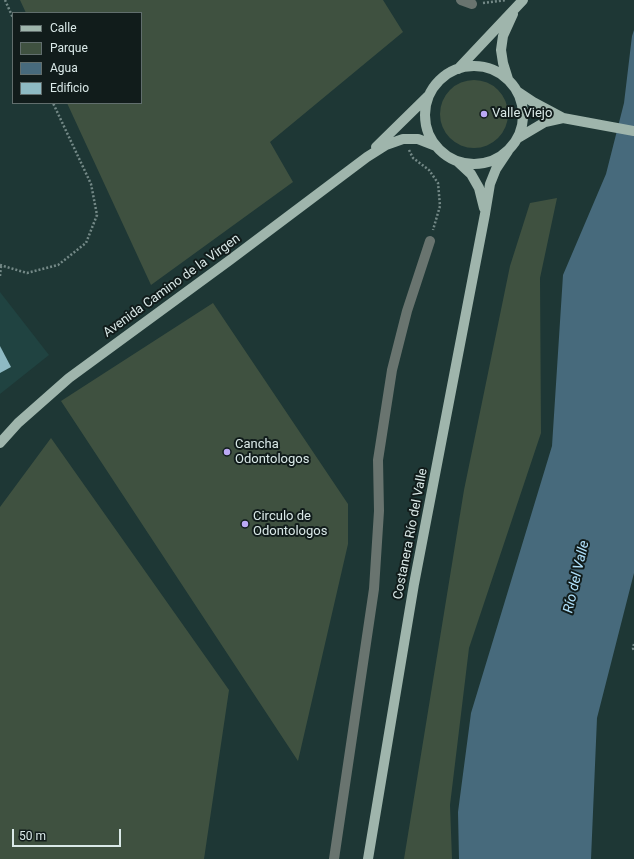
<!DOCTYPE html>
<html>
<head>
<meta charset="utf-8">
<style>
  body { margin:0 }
  #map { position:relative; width:634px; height:859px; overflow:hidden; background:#1e3735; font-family:Roboto,sans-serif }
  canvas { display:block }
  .legend { position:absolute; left:12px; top:12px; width:130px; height:92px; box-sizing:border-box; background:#111c1b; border:1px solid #616e6d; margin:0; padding:5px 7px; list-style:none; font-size:12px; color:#dae9e8 }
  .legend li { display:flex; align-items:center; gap:8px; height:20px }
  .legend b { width:20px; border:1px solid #616e6d }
  .scale { position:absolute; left:12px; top:829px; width:109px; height:18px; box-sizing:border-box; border:2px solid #dae9e8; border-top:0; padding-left:5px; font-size:12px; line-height:14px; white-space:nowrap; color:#dae9e8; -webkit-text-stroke:3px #111c1b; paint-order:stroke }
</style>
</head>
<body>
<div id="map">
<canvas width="634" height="859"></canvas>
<ul class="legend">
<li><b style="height:5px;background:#9fb5ac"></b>Calle</li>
<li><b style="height:11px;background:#3f5140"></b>Parque</li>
<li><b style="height:11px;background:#476a7c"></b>Agua</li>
<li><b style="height:11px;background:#8ebac3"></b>Edificio</li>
</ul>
<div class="scale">50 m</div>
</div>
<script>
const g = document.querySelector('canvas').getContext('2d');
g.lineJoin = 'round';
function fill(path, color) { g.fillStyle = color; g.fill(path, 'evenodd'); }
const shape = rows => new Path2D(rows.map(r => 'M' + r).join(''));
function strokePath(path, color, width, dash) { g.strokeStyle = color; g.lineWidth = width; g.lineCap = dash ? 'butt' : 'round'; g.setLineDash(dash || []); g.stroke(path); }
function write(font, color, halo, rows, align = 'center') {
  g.font = font + ' Roboto,sans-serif'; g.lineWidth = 4; g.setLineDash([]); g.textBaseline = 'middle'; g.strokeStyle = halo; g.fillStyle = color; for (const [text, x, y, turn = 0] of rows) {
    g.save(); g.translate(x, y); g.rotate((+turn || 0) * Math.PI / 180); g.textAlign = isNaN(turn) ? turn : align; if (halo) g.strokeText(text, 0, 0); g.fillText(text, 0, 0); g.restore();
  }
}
fill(shape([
  [0,292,49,355,0,394]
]), '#204341');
fill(shape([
  [20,0,383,0,403,32,270,142,293,182,151,285,67,103,141,103,141,13,26,13],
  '440 114a34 34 0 1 1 68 0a34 34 0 1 1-68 0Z',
  [557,198,540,278,541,433,469,648,450,805,452,859,404,859,464,490,510,266,530,203],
  [213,303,348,504,348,544,298,761,61,401],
  [51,438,229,690,204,859,0,859,0,507]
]), '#3f5140');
fill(shape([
  [634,30,634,573,597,718,591,859,459,859,458,812,471,713,552,446,563,275,606,174,624,103,632,36]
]), '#476a7c');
fill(shape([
  [0,346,11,367,0,373]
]), '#8ebac3');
strokePath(shape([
  [5,0,13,18],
  [483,3,506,0],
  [409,150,413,158,429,170,438,183,440,206,433,230],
  [0,265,27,273,58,265,86,243,97,215,91,184,53,103],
  [0,276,1,266],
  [634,644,633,648,634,651]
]), '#748987', 2.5, [2, 2]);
strokePath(shape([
  [461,0,472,4],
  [334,859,374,589,379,511,378,460,392,370,407,311,430,241]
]), '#69746f', 10);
strokePath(shape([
  '425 115a49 49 0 1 1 98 0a49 49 0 1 1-98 0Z',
  [458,69,523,0],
  [508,79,503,63,501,50,503,36,513,14],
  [518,92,533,102,563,118,634,131],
  [518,138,545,122,563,118],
  [376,147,429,95],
  [457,161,471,174,479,188,484,208],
  [0,443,18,423,69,378,230,260,367,157,386,145,403,139,418,139,436,146],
  [368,859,414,584,485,214,490,184,496,169,508,151]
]), '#9fb5ac', 10);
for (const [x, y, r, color] of [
  [484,114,4,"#bca9f5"],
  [227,452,4,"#bca9f5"],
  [245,524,4,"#bca9f5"]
]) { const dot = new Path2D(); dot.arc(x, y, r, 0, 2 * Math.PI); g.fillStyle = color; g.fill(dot); strokePath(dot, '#111c1b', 1.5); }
write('13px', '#dae9e8', '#111c1b', [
  ["Valle Viejo",492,114],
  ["Cancha",235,445],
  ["Odontologos",235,460],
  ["Circulo de",253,517],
  ["Odontologos",253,532]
], 'left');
write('13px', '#dae9e8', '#111c1b', [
  ["Avenida Camino de la Virgen",172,286,-36],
  ["Costanera Río del Valle",411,534,-79]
]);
write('italic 14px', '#b0e1fc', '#111c1b', [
  ["Río del Valle",577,577,-77]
]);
</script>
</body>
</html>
